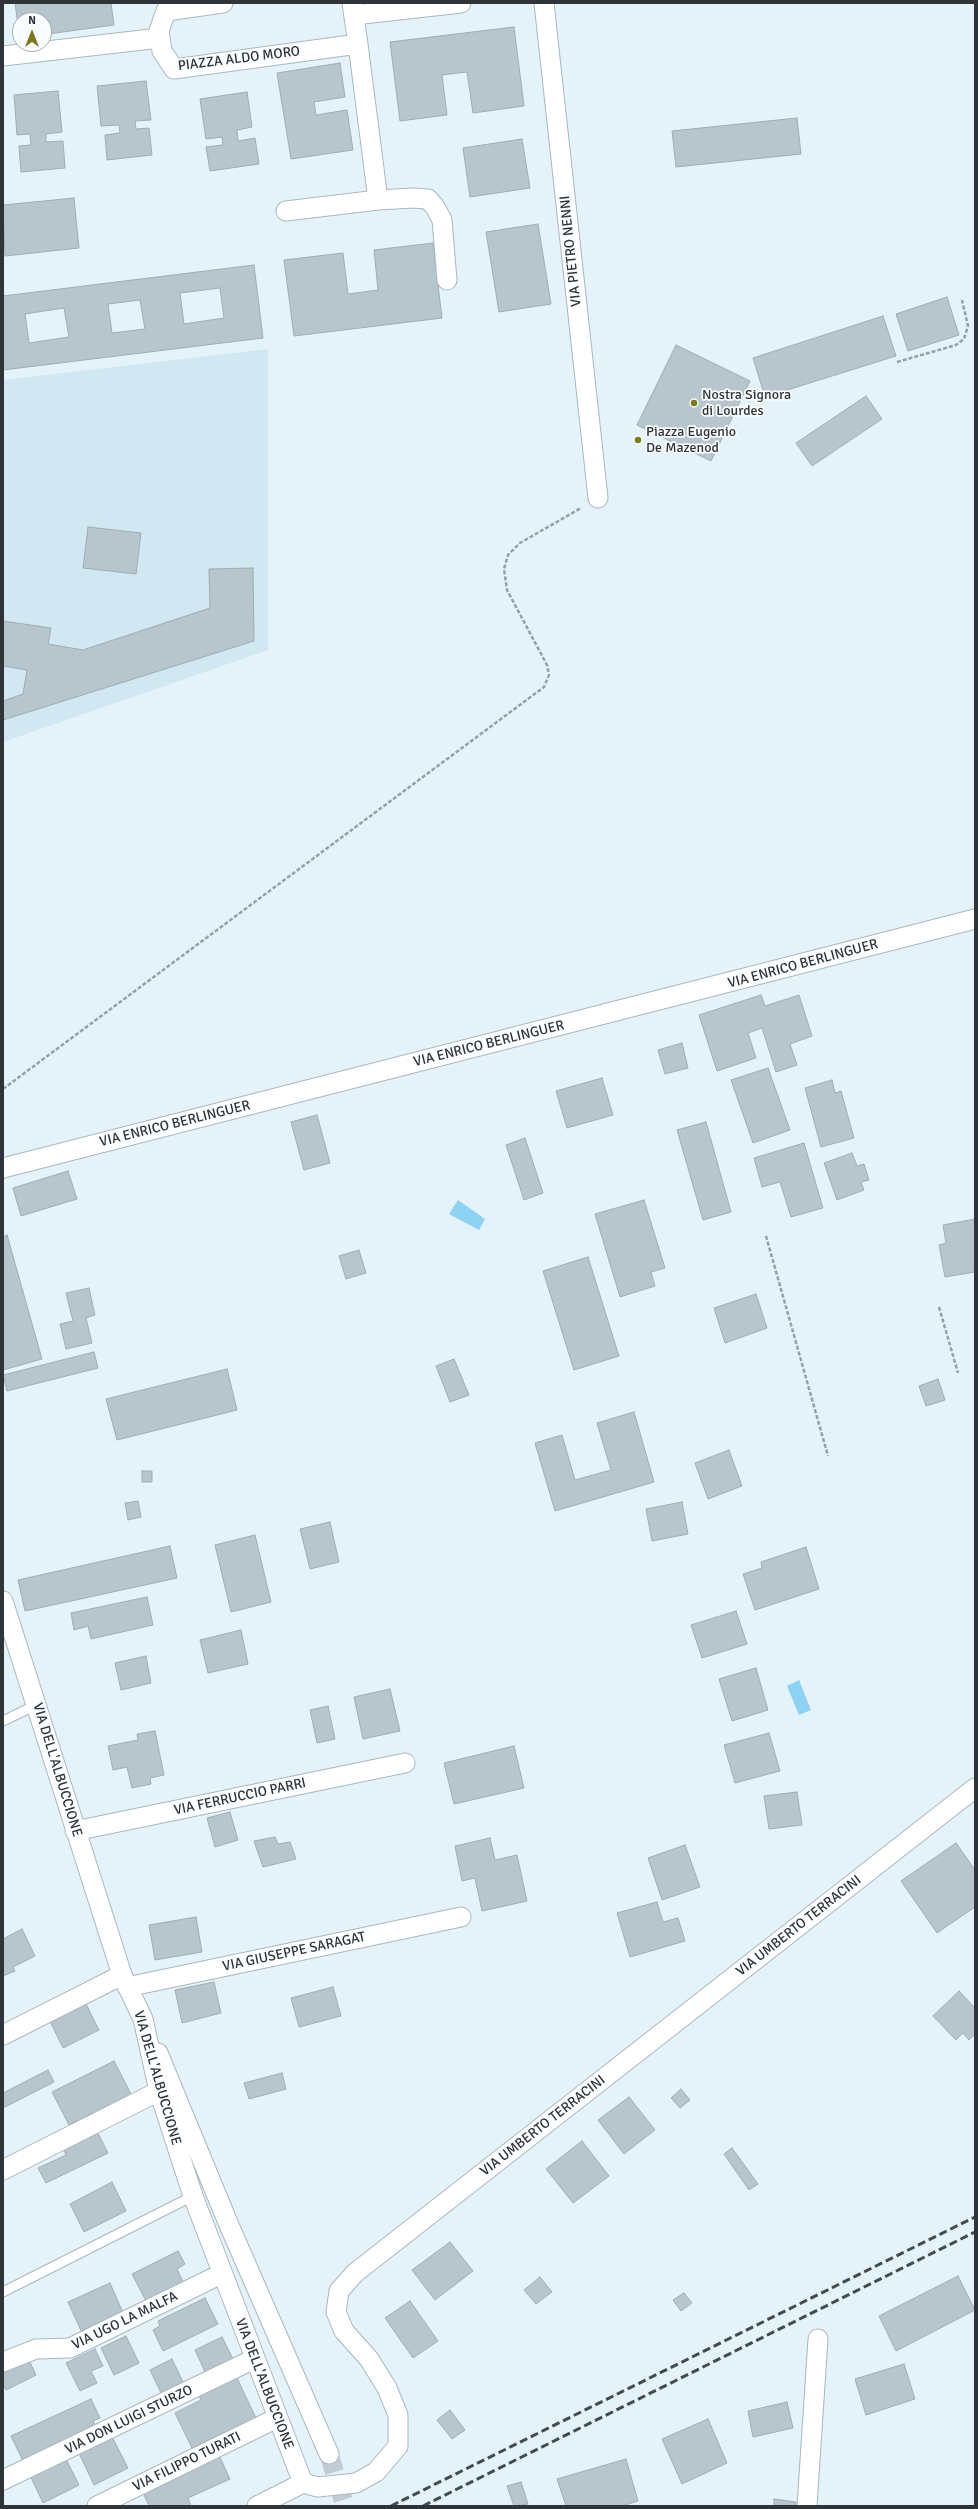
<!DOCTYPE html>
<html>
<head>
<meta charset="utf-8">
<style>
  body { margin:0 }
  #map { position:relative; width:978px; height:2509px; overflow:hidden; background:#e4f2f9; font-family:Signika,sans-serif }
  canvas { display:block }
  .frame { position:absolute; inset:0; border:4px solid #2e3437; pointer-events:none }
  .north { position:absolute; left:12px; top:12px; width:40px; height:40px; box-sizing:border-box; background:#fafdff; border:1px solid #a8adaf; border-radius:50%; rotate:0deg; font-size:11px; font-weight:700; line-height:16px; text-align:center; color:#2e3437 }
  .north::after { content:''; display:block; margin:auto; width:14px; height:18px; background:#7e781d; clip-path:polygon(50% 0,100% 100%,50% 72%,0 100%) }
</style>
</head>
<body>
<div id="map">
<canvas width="978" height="2509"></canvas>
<div class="frame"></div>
<div class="north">N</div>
</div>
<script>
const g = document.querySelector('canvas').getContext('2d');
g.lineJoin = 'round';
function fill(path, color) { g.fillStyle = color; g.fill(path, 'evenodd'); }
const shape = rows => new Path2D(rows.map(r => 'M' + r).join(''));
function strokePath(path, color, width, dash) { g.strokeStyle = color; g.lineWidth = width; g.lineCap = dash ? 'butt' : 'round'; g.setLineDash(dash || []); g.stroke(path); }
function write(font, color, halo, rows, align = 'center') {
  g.font = font + ' Signika,sans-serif'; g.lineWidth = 3.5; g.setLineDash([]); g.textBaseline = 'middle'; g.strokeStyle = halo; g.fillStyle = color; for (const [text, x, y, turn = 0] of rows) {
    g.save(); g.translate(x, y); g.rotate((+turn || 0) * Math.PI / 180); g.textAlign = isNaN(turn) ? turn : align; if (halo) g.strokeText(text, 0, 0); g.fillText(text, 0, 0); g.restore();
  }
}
fill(shape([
  [268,349,268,650,3,742,3,380]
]), '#d1e7f2');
fill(shape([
  [458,1200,485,1219,479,1230,449,1214],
  [799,1680,811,1710,799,1715,787,1686]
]), '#8cd2f3');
const building = shape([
  [15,3,111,3,114,25,48,34,47,27,44,27,44,20,20,20,19,31,15,3],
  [514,27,524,106,473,113,467,72,442,75,447,115,400,121,390,42,514,27],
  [340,63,345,97,314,102,316,115,347,110,353,150,291,159,277,73,340,63],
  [146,81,151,120,135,121,136,129,149,128,152,155,107,160,105,135,120,133,119,125,101,126,97,86,146,81],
  [58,91,62,132,46,134,46,142,63,141,65,168,21,172,19,146,31,145,30,134,17,135,14,95,58,91],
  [247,92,252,127,237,130,238,141,255,138,259,164,210,171,206,147,223,145,222,137,206,139,200,99,247,92],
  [797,118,801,154,676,167,672,131,797,118],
  [522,139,530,188,470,197,463,148,522,139],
  [74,198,79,248,5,256,3,205,74,198],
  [538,224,551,304,499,312,486,232,538,224],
  [433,243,442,318,294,336,284,260,343,253,348,294,378,290,374,250,433,243],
  [254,265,263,338,3,370,3,296,254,265],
  [220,288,224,318,184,324,180,293,220,288],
  [140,300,145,329,112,333,108,304,140,300],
  [64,308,69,337,29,343,25,314,64,308],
  [947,297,959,335,908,351,896,314,947,297],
  [883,316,896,356,765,397,753,358,883,316],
  [676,345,750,381,711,461,637,425,676,345],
  [866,396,882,419,812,466,796,443,866,396],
  [88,527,141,533,136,574,83,568,88,527],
  [253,568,254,641,3,720,3,701,23,694,27,670,3,666,3,621,51,628,48,644,83,650,210,608,209,569,253,568],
  [761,995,765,1006,799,995,812,1036,790,1044,797,1065,776,1072,762,1028,748,1033,756,1058,717,1071,699,1015,761,995],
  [682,1043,688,1068,665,1074,658,1050,682,1043],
  [768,1068,790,1130,753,1143,731,1080,768,1068],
  [602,1078,613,1115,567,1128,556,1091,602,1078],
  [832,1080,835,1093,841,1091,854,1138,821,1147,805,1088,832,1080],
  [317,1115,330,1163,304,1170,291,1122,317,1115],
  [706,1122,731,1212,703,1220,677,1130,706,1122],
  [525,1138,543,1193,524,1200,506,1145,525,1138],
  [804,1143,823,1208,791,1217,780,1182,762,1187,754,1158,804,1143],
  [852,1153,857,1166,864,1164,869,1180,861,1182,864,1190,837,1200,824,1163,852,1153],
  [68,1171,77,1199,21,1216,13,1188,68,1171],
  [644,1200,665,1268,651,1272,655,1286,620,1297,595,1214,644,1200],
  [975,1219,975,1272,945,1277,939,1245,946,1243,943,1225,975,1219],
  [7,1235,42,1359,3,1370,3,1237,7,1235],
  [359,1250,366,1273,346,1279,339,1256,359,1250],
  [588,1257,619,1356,574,1370,543,1271,588,1257],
  [89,1288,95,1315,86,1318,92,1343,66,1349,60,1324,73,1321,66,1293,89,1288],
  [756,1294,767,1328,725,1343,714,1308,756,1294],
  [94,1352,98,1368,7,1391,3,1375,94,1352],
  [454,1359,469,1395,450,1402,436,1366,454,1359],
  [227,1369,237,1410,117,1440,106,1399,227,1369],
  [938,1379,945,1400,926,1406,919,1386,938,1379],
  [634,1412,654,1482,555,1511,535,1443,562,1435,575,1480,611,1470,597,1423,634,1412],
  [729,1450,742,1486,708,1499,695,1463,729,1450],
  [142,1471,152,1471,152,1482,142,1482,142,1471],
  [138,1501,141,1517,128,1520,125,1503,138,1501],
  [682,1502,688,1534,652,1541,646,1509,682,1502],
  [330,1522,339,1562,310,1569,300,1529,330,1522],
  [255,1535,271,1602,231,1612,215,1545,255,1535],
  [170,1546,177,1578,25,1611,18,1580,170,1546],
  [806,1547,819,1589,755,1610,743,1574,762,1568,761,1562,806,1547],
  [147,1597,153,1625,91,1639,88,1626,74,1630,71,1613,147,1597],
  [736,1611,747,1644,702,1658,691,1625,736,1611],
  [241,1630,248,1664,208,1673,200,1640,241,1630],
  [146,1656,151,1683,121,1690,115,1663,146,1656],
  [756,1668,768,1710,732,1721,719,1679,756,1668],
  [390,1689,400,1731,363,1739,354,1697,390,1689],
  [328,1706,335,1739,317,1743,310,1710,328,1706],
  [155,1731,164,1775,150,1778,151,1784,132,1788,127,1767,113,1770,108,1746,138,1740,137,1734,155,1731],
  [769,1733,780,1771,735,1783,724,1745,769,1733],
  [514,1746,524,1788,454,1804,444,1763,514,1746],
  [797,1792,802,1825,769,1829,764,1796,797,1792],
  [230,1812,238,1840,215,1847,207,1818,230,1812],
  [275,1837,278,1844,290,1842,296,1859,263,1867,254,1841,275,1837],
  [490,1838,495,1860,517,1855,527,1901,482,1911,475,1878,462,1881,455,1846,490,1838],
  [956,1843,975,1870,975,1907,937,1933,901,1881,956,1843],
  [685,1845,700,1887,662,1900,648,1858,685,1845],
  [657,1902,663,1922,678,1918,685,1941,630,1957,617,1913,657,1902],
  [196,1917,202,1952,155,1960,149,1925,196,1917],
  [22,1929,35,1956,13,1967,15,1971,3,1976,3,1939,22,1929],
  [214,1982,221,2013,182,2023,175,1990,214,1982],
  [333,1987,341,2016,299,2027,291,1998,333,1987],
  [959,1991,975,2008,975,2034,969,2040,963,2033,956,2040,933,2016,959,1991],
  [84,2000,99,2030,63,2048,48,2017,84,2000],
  [114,2061,131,2094,69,2125,52,2092,114,2061],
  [48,2070,54,2082,3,2108,3,2093,48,2070],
  [282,2073,286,2089,249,2099,244,2083,282,2073],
  [681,2089,690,2100,680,2108,671,2098,681,2089],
  [629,2097,655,2130,624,2154,598,2120,629,2097],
  [96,2129,108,2153,46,2183,38,2168,66,2155,62,2146,96,2129],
  [582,2141,609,2176,573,2203,546,2169,582,2141],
  [732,2148,758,2184,749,2190,724,2154,732,2148],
  [112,2182,126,2211,84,2232,70,2204,112,2182],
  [450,2242,473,2271,435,2300,412,2270,450,2242],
  [178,2251,185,2264,177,2269,184,2284,147,2303,132,2274,178,2251],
  [958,2276,975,2310,896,2351,879,2316,958,2276],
  [540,2277,552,2292,536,2304,524,2290,540,2277],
  [110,2283,124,2315,82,2333,68,2302,110,2283],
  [684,2293,692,2303,681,2311,673,2300,684,2293],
  [205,2298,218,2324,163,2351,153,2330,160,2326,158,2321,205,2298],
  [410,2301,438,2341,413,2358,385,2318,410,2301],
  [126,2336,139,2363,114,2375,101,2348,126,2336],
  [222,2337,233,2359,205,2372,195,2350,222,2337],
  [95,2349,103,2366,91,2371,97,2383,80,2391,66,2363,95,2349],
  [28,2358,36,2375,6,2390,3,2384,3,2370,28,2358],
  [172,2359,185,2386,163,2397,150,2370,172,2359],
  [904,2364,915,2399,866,2415,855,2379,904,2364],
  [235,2374,256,2418,192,2448,175,2413,201,2400,197,2392,235,2374],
  [91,2399,100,2418,93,2421,97,2429,24,2463,11,2436,91,2399],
  [787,2402,793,2428,753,2437,748,2411,787,2402],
  [450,2410,465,2430,452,2439,437,2420,450,2410],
  [708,2419,727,2463,682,2484,662,2439,708,2419],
  [111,2435,128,2468,94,2485,78,2451,111,2435],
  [64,2455,79,2485,43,2503,29,2473,64,2455],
  [219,2455,230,2479,188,2498,191,2506,149,2506,142,2490,219,2455],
  [626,2459,638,2501,622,2506,566,2506,557,2479,626,2459],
  [521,2482,528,2504,514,2506,507,2486,521,2482],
  [774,2499,796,2502,796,2506,774,2506,774,2499]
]);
fill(building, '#b7c5cc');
strokePath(building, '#9eacb3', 1);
strokePath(shape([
  [329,2454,345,2506]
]), '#c0ccd2', 19, [19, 10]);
const lane = shape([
  [3,1721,38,1704],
  [3,2292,193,2196]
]);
const street = shape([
  [223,3,166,11,159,31,160,38,162,51,174,69,358,44,352,3],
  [544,3,598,498],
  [354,15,461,3],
  [358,44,378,200],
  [3,56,160,38],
  [286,211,378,200,413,198,428,199,435,207,442,220,447,280],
  [3,1168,975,919],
  [3,1601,122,1975,143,2019,159,2091,193,2196,303,2483],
  [75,1831,405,1763],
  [127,1987,461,1917],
  [3,2035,122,1975],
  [158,2053,229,2225,329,2454],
  [3,2170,159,2091],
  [3,2362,36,2349,70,2348,221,2274],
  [3,2480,254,2359],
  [303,2483,318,2487,356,2483,376,2472,398,2446,398,2415,387,2388,369,2359,344,2331,336,2312,339,2291,355,2273,975,1788],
  [97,2506,277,2418],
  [257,2506,303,2483],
  [807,2506,818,2339]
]);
strokePath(lane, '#aab8be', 11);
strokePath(street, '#aab8be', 21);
strokePath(shape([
  [897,362,956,345,964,339,968,326,962,300],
  [3,1089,544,687,549,675,547,665,507,590,504,569,508,555,520,543,581,508],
  [766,1236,828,1456],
  [939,1307,958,1373]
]), '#95a0a5', 2.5, [4, 2]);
strokePath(lane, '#fff', 9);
strokePath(street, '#fff', 19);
strokePath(shape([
  [391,2506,975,2217],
  [423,2506,975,2232]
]), '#444b4e', 3, [8, 4]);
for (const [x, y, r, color] of [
  [694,403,4,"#7e781d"],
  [638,440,4,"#7e781d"]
]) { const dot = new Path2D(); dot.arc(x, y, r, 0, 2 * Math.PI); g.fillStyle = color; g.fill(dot); strokePath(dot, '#fafdff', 1.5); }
write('14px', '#2e3437', '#fafdff', [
  ["PIAZZA ALDO MORO",239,59,-7],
  ["VIA PIETRO NENNI",571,251,-96],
  ["VIA ENRICO BERLINGUER",803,964,-15],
  ["VIA ENRICO BERLINGUER",489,1044,-14],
  ["VIA ENRICO BERLINGUER",175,1124,-14],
  ["VIA DELL'ALBUCCIONE",57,1770,73],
  ["VIA FERRUCCIO PARRI",240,1797,-12],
  ["VIA UMBERTO TERRACINI",799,1926,-38],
  ["VIA GIUSEPPE SARAGAT",294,1952,-12],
  ["VIA DELL'ALBUCCIONE",157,2078,74],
  ["VIA UMBERTO TERRACINI",543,2126,-38],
  ["VIA UGO LA MALFA",125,2321,-26],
  ["VIA DELL'ALBUCCIONE",264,2384,69],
  ["VIA DON LUIGI STURZO",129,2420,-26],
  ["VIA FILIPPO TURATI",187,2462,-26]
]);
write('14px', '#2e3437', '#fafdff', [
  ["Nostra Signora",702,395],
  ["di Lourdes",702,411],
  ["Piazza Eugenio",646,432],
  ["De Mazenod",646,448]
], 'left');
</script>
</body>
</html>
